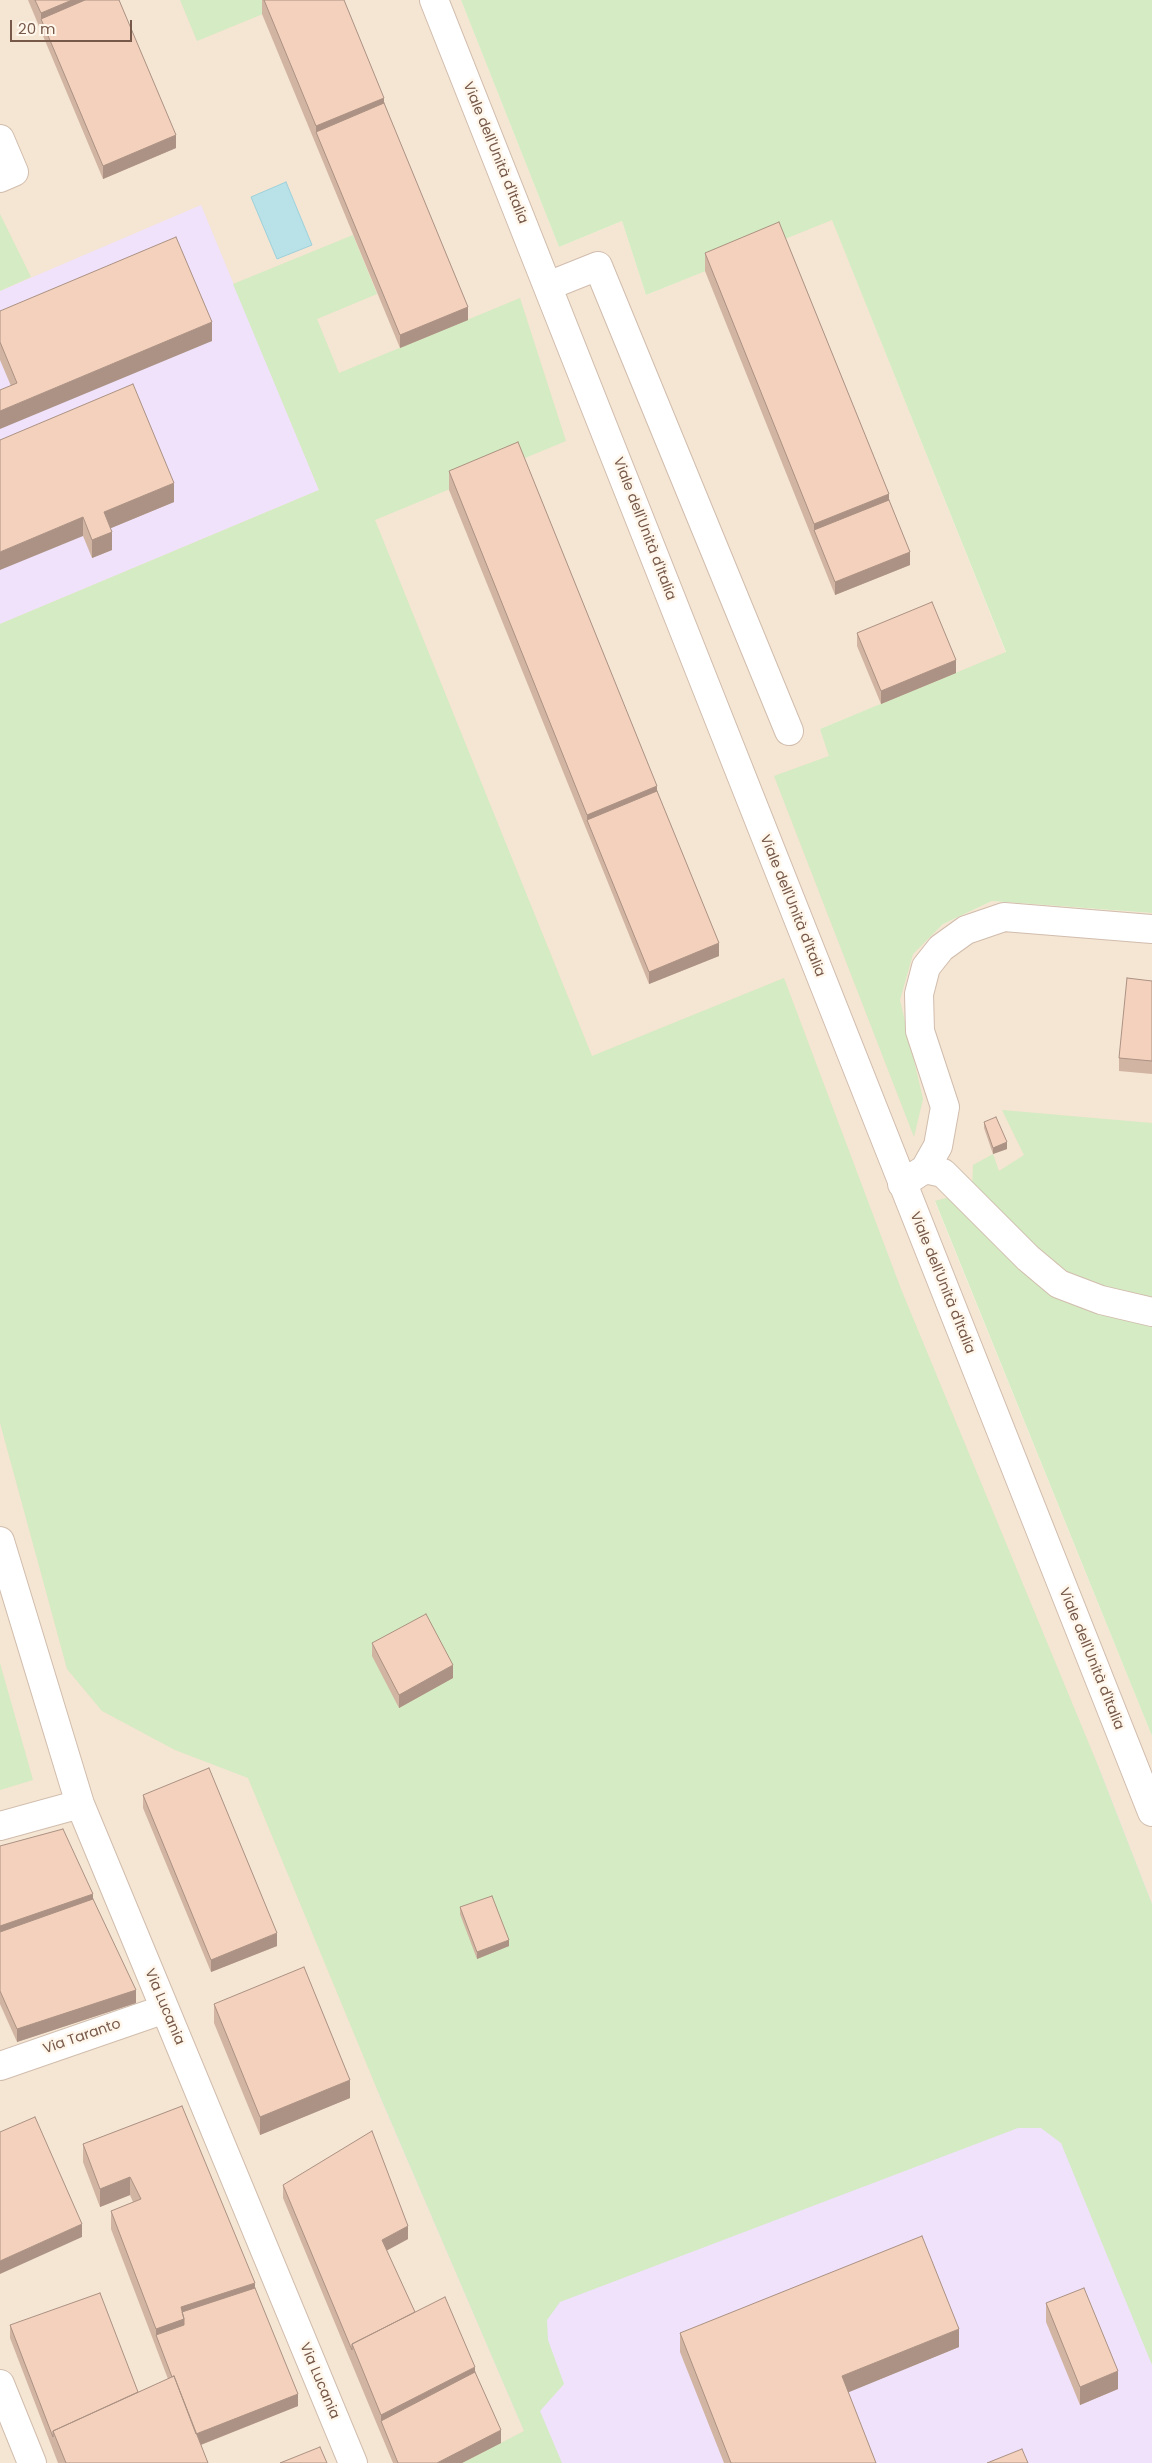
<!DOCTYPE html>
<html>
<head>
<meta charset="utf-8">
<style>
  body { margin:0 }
  #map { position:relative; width:1152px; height:2463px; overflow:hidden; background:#fdf3e5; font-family:Poppins,sans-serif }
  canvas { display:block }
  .scale { position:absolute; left:10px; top:20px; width:122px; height:22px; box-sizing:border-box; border:2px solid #775949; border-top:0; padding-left:6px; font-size:15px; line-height:18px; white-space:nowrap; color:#775949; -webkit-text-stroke:4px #fff7ec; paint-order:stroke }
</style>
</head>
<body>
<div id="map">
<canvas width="1152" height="2463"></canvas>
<div class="scale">20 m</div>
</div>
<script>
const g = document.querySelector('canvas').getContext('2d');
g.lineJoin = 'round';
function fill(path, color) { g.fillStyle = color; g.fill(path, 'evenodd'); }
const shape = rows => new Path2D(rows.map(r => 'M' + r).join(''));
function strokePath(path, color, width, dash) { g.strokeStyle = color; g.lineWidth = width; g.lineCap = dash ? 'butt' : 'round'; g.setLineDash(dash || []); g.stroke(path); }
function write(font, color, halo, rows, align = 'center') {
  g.font = font + ' Poppins,sans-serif'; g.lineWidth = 5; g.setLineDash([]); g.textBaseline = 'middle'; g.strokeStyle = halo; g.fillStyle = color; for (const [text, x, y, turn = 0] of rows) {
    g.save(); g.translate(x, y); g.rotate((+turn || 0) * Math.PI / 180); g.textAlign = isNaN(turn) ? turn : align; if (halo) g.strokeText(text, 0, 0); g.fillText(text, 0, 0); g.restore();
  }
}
fill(shape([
  [0,0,461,0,559,247,622,221,646,295,832,219,1006,653,820,729,912,953,943,924,992,901,1152,913,1152,1327,1057,1296,999,1250,959,1204,949,1197,935,1202,1152,1736,1152,2463,0,2463]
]), '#f5e5d3');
fill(shape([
  [201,205,319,490,0,624,0,291],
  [1099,1768,1152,1904,1152,2463,538,2463,379,2094]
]), '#f0e2fa');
fill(shape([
  [180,0,297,0,197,41],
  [461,0,1152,0,1152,913,992,901,943,924,913,954,900,1000,923,1099,914,1137,774,776,829,756,820,729,1006,652,832,220,646,295,622,221,559,247],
  [0,214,31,277,0,291],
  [353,235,377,294,317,319,339,373,520,298,566,441,375,520,592,1056,784,978,901,1289,1099,1768,1152,1904,1152,2365,1061,2143,1041,2128,1018,2128,560,2302,547,2320,548,2340,564,2384,540,2411,562,2463,462,2463,524,2431,379,2094,248,1778,175,1750,102,1711,67,1669,0,1423,0,624,319,490,233,284],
  [1002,1110,1152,1123,1152,1298,1107,1289,1075,1276,1051,1262,972,1189,973,1165,993,1154,999,1171,1024,1155],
  [949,1197,959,1204,999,1250,1057,1296,1152,1327,1152,1736,935,1201],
  [0,1663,33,1780,0,1790]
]), '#d4ebc3');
const water = shape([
  [286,182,312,245,277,259,251,197,286,182]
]);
fill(water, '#b8e1e8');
strokePath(water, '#9ed1da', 1);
const minor = shape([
  [434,0,1152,1812],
  [0,139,14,172,0,178],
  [548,286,598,266,789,731],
  [925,1169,943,1173,1028,1258,1059,1284,1101,1300,1152,1312],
  [902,1184,925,1169,938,1146,945,1107,920,1031,919,994,926,967,941,948,966,930,1004,917,1152,929],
  [0,1541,80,1804,353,2463],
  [0,1826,80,1804],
  [0,2066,165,2009],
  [0,2384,32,2463]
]);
strokePath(minor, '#d1bdad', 30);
strokePath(minor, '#fff', 28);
fill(shape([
  [28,0,119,0,176,148,103,179],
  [262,0,344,0,468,320,400,348,262,14],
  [705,253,889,500,910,565,835,595,705,271],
  [0,311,212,341,11,386,0,360],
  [0,440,174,502,111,528,112,550,92,558,83,536],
  [449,471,657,791,719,956,649,984,449,490],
  [857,633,956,673,881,704,857,646],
  [1152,981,1152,1074,1119,1071,1119,1058],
  [984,1122,1007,1149,993,1154,984,1128],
  [372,1643,453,1678,399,1708,372,1656],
  [143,1795,277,1946,211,1972,143,1808],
  [0,1846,93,1899,136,2003,17,2042,0,2004],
  [460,1907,509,1946,477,1959,460,1914],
  [214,2004,350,2098,260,2135,214,2023],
  [182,2106,255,2288,298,2406,201,2445,208,2463,58,2463,10,2338,10,2325,138,2392,168,2379,111,2229,111,2211,133,2202,130,2195,100,2207,83,2162,83,2144],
  [283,2185,408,2239,386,2251,415,2312,475,2372,501,2443,462,2463,393,2463,283,2198],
  [1046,2303,1118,2389,1080,2405,1046,2322],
  [680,2333,959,2347,848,2392,876,2463,724,2463,680,2352]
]), '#d2b4a2');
fill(shape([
  [72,0,114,0,41,19,41,13],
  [384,98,384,116,316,132,316,126],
  [176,135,176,148,103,179,103,166],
  [468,307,468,320,400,348,400,335],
  [212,322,212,341,0,429,0,411],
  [174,483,174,502,104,531,104,512],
  [889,494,889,512,814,530,814,524],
  [83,517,83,536,0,570,0,552],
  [112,532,112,550,92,558,92,540],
  [910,552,910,565,835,595,835,582],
  [956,660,956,673,881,704,881,691],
  [657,786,657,804,587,820,587,815],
  [719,943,719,956,649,984,649,972],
  [1007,1142,1007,1149,993,1154,993,1148],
  [453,1665,453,1678,399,1708,399,1695],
  [93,1894,93,1912,0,1945,0,1926],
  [277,1933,277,1946,211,1972,211,1960],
  [509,1940,509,1946,477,1959,477,1952],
  [136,1990,136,2003,17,2042,17,2029],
  [350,2080,350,2098,260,2135,260,2117],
  [130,2177,130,2195,100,2207,100,2189],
  [82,2224,82,2237,0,2274,0,2261],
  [408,2226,408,2239,382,2253,382,2240],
  [255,2283,255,2301,184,2337,156,2335,156,2329,181,2307],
  [959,2329,959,2347,842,2395,842,2376],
  [475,2367,475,2385,381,2421,381,2415],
  [1118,2371,1118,2389,1080,2405,1080,2387],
  [298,2394,298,2406,195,2447,195,2434],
  [501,2430,501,2443,462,2463,437,2463]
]), '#ab9284');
const building = shape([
  [35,0,72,0,41,13,35,0],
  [85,0,119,0,176,135,103,166,41,19,85,0],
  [264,0,344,0,384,98,316,126,264,0],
  [384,103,468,307,400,335,316,132,384,103],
  [779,222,889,494,814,524,705,253,779,222],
  [176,237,212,322,0,411,0,390,17,383,0,342,0,311,176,237],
  [133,384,174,483,104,512,112,532,92,540,83,517,0,552,0,440,133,384],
  [518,442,657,786,587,815,449,471,518,442],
  [889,500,910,552,835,582,814,530,889,500],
  [932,602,956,660,881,691,857,633,932,602],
  [657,791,719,943,649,972,587,820,657,791],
  [1127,978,1152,981,1152,1061,1119,1058,1127,978],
  [996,1117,1007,1142,993,1148,984,1122,996,1117],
  [426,1614,453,1665,399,1695,372,1643,426,1614],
  [209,1768,277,1933,211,1960,143,1795,209,1768],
  [63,1829,93,1894,0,1926,0,1846,63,1829],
  [492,1896,509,1940,477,1952,460,1907,492,1896],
  [93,1899,136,1990,17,2029,0,1991,0,1932,93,1899],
  [304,1967,350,2080,260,2117,214,2004,304,1967],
  [182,2106,255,2283,181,2307,184,2319,156,2329,111,2211,141,2199,130,2177,100,2189,83,2144,182,2106],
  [35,2117,82,2224,0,2261,0,2132,35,2117],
  [372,2131,408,2226,382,2240,415,2312,352,2344,352,2350,283,2185,372,2131],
  [922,2236,959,2329,842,2376,876,2463,731,2463,680,2333,922,2236],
  [255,2288,298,2394,196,2434,174,2376,172,2377,156,2335,184,2325,184,2319,182,2312,255,2288],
  [1084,2288,1118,2371,1080,2387,1046,2303,1084,2288],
  [100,2293,138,2392,53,2431,53,2437,10,2325,100,2293],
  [445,2297,475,2367,381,2415,352,2344,445,2297],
  [475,2372,501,2430,437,2463,398,2463,381,2421,475,2372],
  [174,2376,208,2463,66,2463,53,2431,174,2376],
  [320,2447,327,2463,280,2463,320,2447],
  [1022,2449,1028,2463,987,2463,1022,2449]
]);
fill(building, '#f4d1bc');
strokePath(building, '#ab9284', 1);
write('14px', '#775949', '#fff7ec', [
  ["Viale dell'Unità d'Italia",495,153,68],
  ["Viale dell'Unità d'Italia",644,529,69],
  ["Viale dell'Unità d'Italia",792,906,68],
  ["Viale dell'Unità d'Italia",942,1283,68],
  ["Viale dell'Unità d'Italia",1091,1659,68],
  ["Via Lucania",164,2007,67],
  ["Via Taranto",82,2037,-19],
  ["Via Lucania",319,2381,67]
]);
</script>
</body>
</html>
